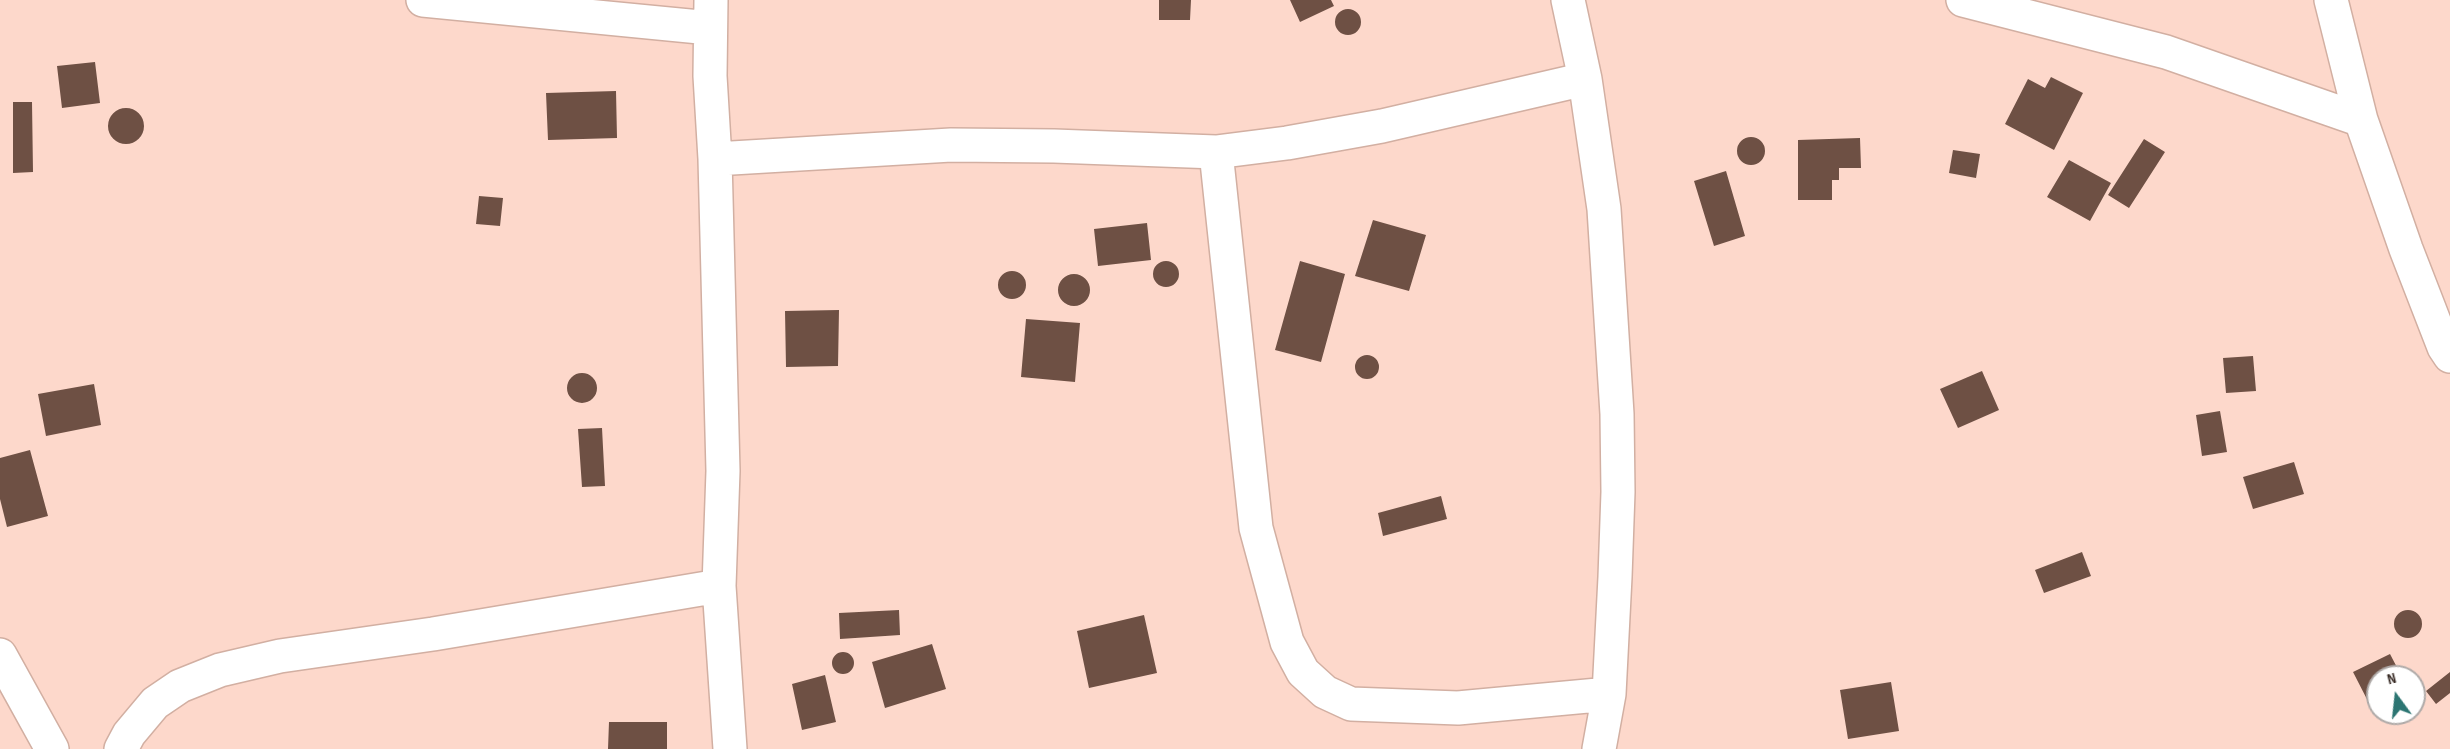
<!DOCTYPE html>
<html>
<head>
<meta charset="utf-8">
<style>
  body { margin:0 }
  #map { position:relative; width:2450px; height:749px; overflow:hidden; background:#fdd8cb; font-family:"Sofia Sans Condensed",sans-serif }
  canvas { display:block }
  .north { position:absolute; left:2366px; top:665px; width:60px; height:60px; box-sizing:border-box; background:#fff; border:2px solid #afaaa8; border-radius:50%; rotate:345deg; font-size:16px; font-weight:700; line-height:24px; text-align:center; color:#382b25 }
  .north::after { content:''; display:block; margin:auto; width:21px; height:27px; background:#2c7572; clip-path:polygon(50% 0,100% 100%,50% 72%,0 100%) }
</style>
</head>
<body>
<div id="map">
<canvas width="2450" height="749"></canvas>
<div class="north">N</div>
</div>
<script>
const g = document.querySelector('canvas').getContext('2d');
g.lineJoin = 'round';
function fill(path, color) { g.fillStyle = color; g.fill(path, 'evenodd'); }
const shape = rows => new Path2D(rows.map(r => 'M' + r).join(''));
function strokePath(path, color, width, dash) { g.strokeStyle = color; g.lineWidth = width; g.lineCap = dash ? 'butt' : 'round'; g.setLineDash(dash || []); g.stroke(path); }
fill(shape([
  [1159,0,1191,0,1190,20,1159,20],
  [1290,0,1331,0,1334,6,1300,22],
  '1335 22a13 13 0 1 1 26 0a13 13 0 1 1-26 0Z',
  [95,62,100,103,62,108,57,66],
  [2051,77,2083,93,2054,150,2005,124,2028,79,2045,88],
  [616,91,617,138,548,140,546,93],
  [13,102,32,102,33,172,13,173],
  '108 126a18 18 0 1 1 36 0a18 18 0 1 1-36 0Z',
  '1737 151a14 14 0 1 1 28 0a14 14 0 1 1-28 0Z',
  [1860,138,1861,168,1839,168,1839,180,1832,180,1832,200,1798,200,1798,140],
  [2144,139,2165,152,2129,208,2108,195],
  [1953,150,1980,154,1976,178,1949,173],
  [2069,160,2111,183,2090,221,2047,197],
  [1726,171,1745,236,1714,246,1694,181],
  [479,196,503,198,500,226,476,224],
  [1373,220,1426,235,1409,291,1355,276],
  [1147,223,1151,260,1098,266,1094,229],
  '1153 274a13 13 0 1 1 26 0a13 13 0 1 1-26 0Z',
  [1300,261,1345,274,1321,362,1275,350],
  '998 285a14 14 0 1 1 28 0a14 14 0 1 1-28 0Z',
  '1058 290a16 16 0 1 1 32 0a16 16 0 1 1-32 0Z',
  [839,310,838,366,786,367,785,311],
  [1026,319,1080,323,1075,382,1021,377],
  '1355 367a12 12 0 1 1 24 0a12 12 0 1 1-24 0Z',
  [2253,356,2256,391,2226,393,2223,358],
  [1982,371,1999,410,1958,428,1940,389],
  '567 388a15 15 0 1 1 30 0a15 15 0 1 1-30 0Z',
  [94,384,101,425,46,436,38,394],
  [2220,411,2227,452,2202,456,2196,415],
  [602,428,605,486,582,487,578,429],
  [30,450,48,516,7,527,0,499,0,458],
  [2294,462,2304,494,2253,509,2243,477],
  [1441,496,1447,519,1383,536,1378,513],
  [2082,552,2091,576,2044,593,2035,570],
  [899,610,900,635,840,639,839,613],
  '2394 624a14 14 0 1 1 28 0a14 14 0 1 1-28 0Z',
  [1144,615,1157,673,1089,688,1077,631],
  [932,644,946,689,885,708,872,662],
  '832 663a11 11 0 1 1 22 0a11 11 0 1 1-22 0Z',
  [2390,654,2402,677,2378,677,2378,709,2373,711,2353,672],
  [2450,672,2450,693,2436,704,2426,691],
  [825,675,836,722,802,730,792,684],
  [1891,682,1899,731,1848,739,1840,690],
  [609,722,667,722,667,749,608,749]
]), '#6e5044');
const minor = shape([
  [423,0,710,28],
  [711,0,710,76,715,159,723,471,719,586,730,749],
  [1568,0,1585,79,1604,209,1617,414,1618,492,1615,577,1609,694,1599,749],
  [1963,0,2166,52,2361,120],
  [2331,0,2361,120,2406,249,2444,347,2450,356],
  [1216,152,1256,528,1287,642,1303,672,1325,692,1351,704,1458,708,1609,694],
  [715,159,951,145,1054,146,1216,152,1287,143,1382,126,1585,79],
  [0,655,52,749],
  [121,749,129,734,155,703,180,686,220,670,280,656,433,634,719,586]
]);
strokePath(minor, '#d2afa2', 36);
strokePath(minor, '#fff', 33);
</script>
</body>
</html>
